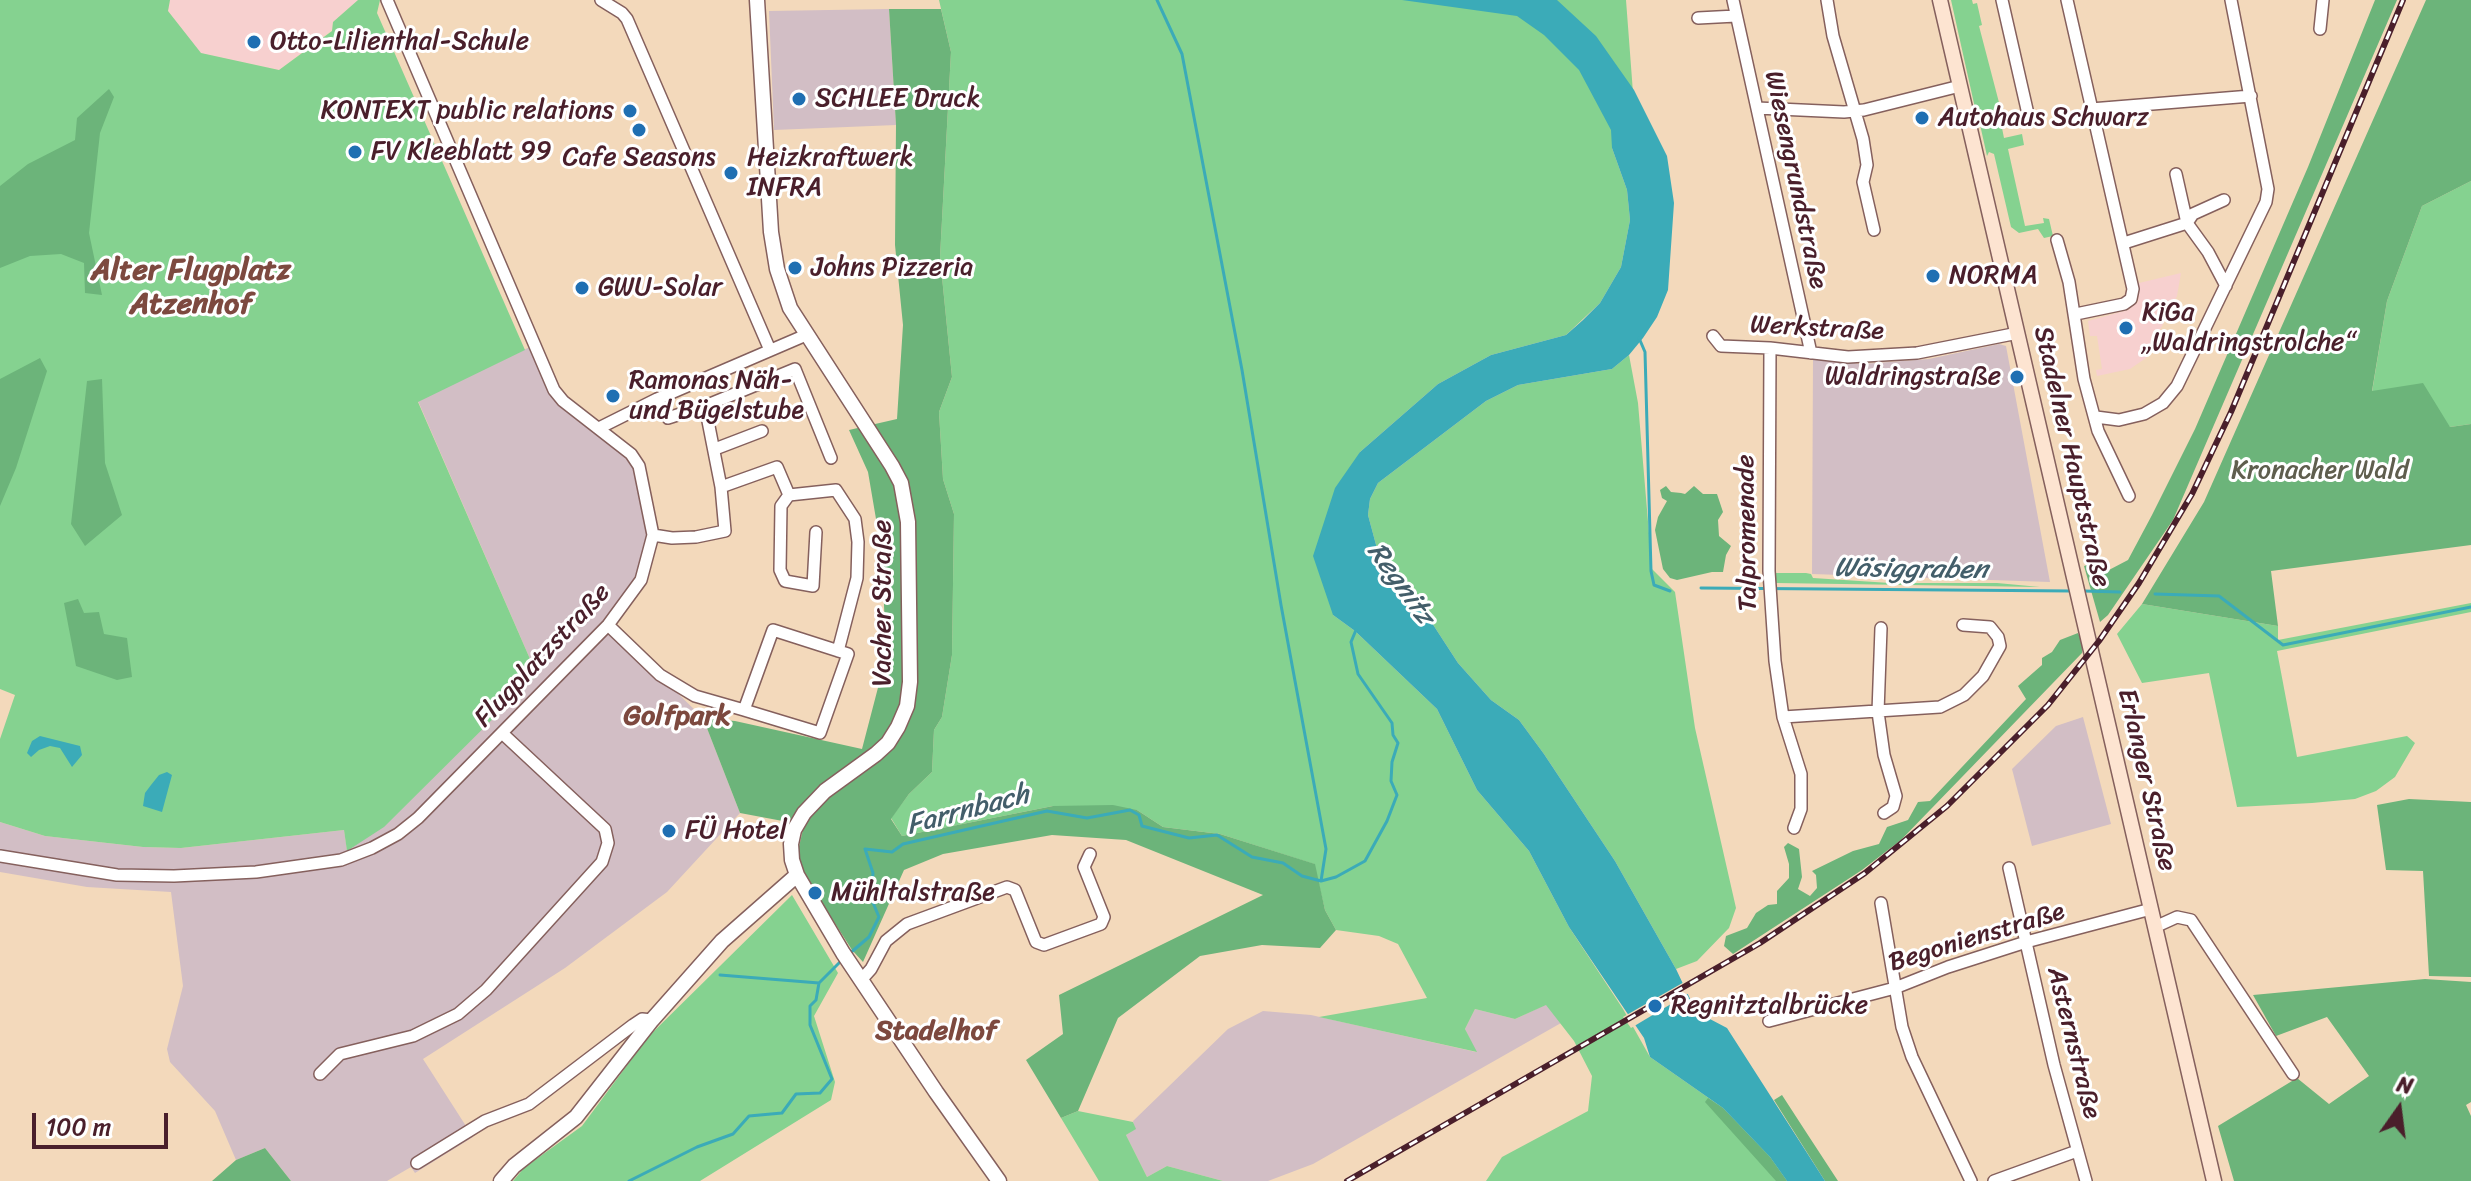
<!DOCTYPE html>
<html>
<head>
<meta charset="utf-8">
<style>
  body { margin:0 }
  #map { position:relative; width:2471px; height:1181px; overflow:hidden; background:#f3d9bb; font-family:Sriracha,sans-serif }
  canvas { display:block }
  .north { position:absolute; left:2359px; top:1069px; width:80px; height:80px; -webkit-text-stroke:6px #fff; paint-order:stroke; rotate:14deg; font-size:22px; font-weight:700; line-height:32px; text-align:center; color:#4a1f2b }
  .north::after { content:''; display:block; margin:auto; width:28px; height:36px; background:#4a1f2b; clip-path:polygon(50% 0,100% 100%,50% 72%,0 100%) }
  .scale { position:absolute; left:32px; top:1113px; width:136px; height:36px; box-sizing:border-box; border:4px solid #4a1f2b; border-top:0; padding-left:10px; font-size:24px; line-height:28px; white-space:nowrap; color:#4a1f2b; -webkit-text-stroke:6px #fff; paint-order:stroke }
</style>
</head>
<body>
<div id="map">
<canvas width="2471" height="1181"></canvas>
<div class="north">N</div>
<div class="scale">100 m</div>
</div>
<script>
const g = document.querySelector('canvas').getContext('2d');
g.lineJoin = 'round';
function fill(path, color) { g.fillStyle = color; g.fill(path, 'evenodd'); }
const shape = rows => new Path2D(rows.map(r => 'M' + r).join(''));
function strokePath(path, color, width, dash) { g.strokeStyle = color; g.lineWidth = width; g.lineCap = dash ? 'butt' : 'round'; g.setLineDash(dash || []); g.stroke(path); }
function write(font, color, halo, rows, align = 'center') {
  g.font = font + ' Sriracha,sans-serif'; g.lineWidth = 6; g.setLineDash([]); g.textBaseline = 'middle'; g.strokeStyle = halo; g.fillStyle = color; for (const [text, x, y, turn = 0] of rows) {
    g.save(); g.translate(x, y); g.rotate((+turn || 0) * Math.PI / 180); g.textAlign = isNaN(turn) ? turn : align; if (halo) g.strokeText(text, 0, 0); g.fillText(text, 0, 0); g.restore();
  }
}
fill(shape([
  [170,0,358,0,333,22,332,30,279,70,200,53,168,11],
  [2181,273,2177,296,2146,358,2130,369,2097,376,2096,370,2102,369,2097,336,2090,336,2088,321,2128,310,2138,302,2139,283]
]), '#f7d0cf');
fill(shape([
  [889,9,896,125,774,130,769,11],
  [1999,344,2006,346,2050,582,1812,574,1813,359,1862,364,1929,359],
  [534,345,554,390,639,466,650,554,608,625,703,718,740,813,667,892,565,968,423,1059,473,1137,415,1173,411,1167,387,1181,291,1181,265,1148,236,1160,215,1111,170,1062,167,1049,183,986,171,892,87,887,0,872,0,822,45,836,143,847,181,848,344,830,347,850,537,675,418,401],
  [2083,717,2111,824,2032,846,2012,769,2056,726],
  [1547,1004,1561,1023,1313,1164,1268,1181,1223,1181,1167,1166,1147,1177,1126,1135,1135,1129,1133,1121,1228,1029,1263,1011,1311,1015,1476,1052,1465,1029,1475,1009,1515,1019]
]), '#d2bec5');
fill(shape([
  [0,0,170,0,168,11,201,53,279,70,332,31,333,22,358,0,380,0,377,13,525,350,418,402,537,675,384,827,347,851,344,830,181,848,143,847,45,836,0,822,0,739,15,695,0,689],
  [939,0,1626,0,1635,119,1612,148,1627,190,1630,220,1621,267,1600,303,1566,335,1491,355,1438,384,1360,452,1333,615,1355,631,1437,709,1477,790,1529,851,1569,927,1623,1009,1650,1057,1723,1108,1770,1157,1787,1181,1486,1181,1502,1157,1588,1111,1592,1076,1574,1041,1546,1005,1515,1019,1475,1009,1465,1029,1477,1052,1319,1017,1427,998,1398,944,1379,936,1336,930,1325,910,1314,864,1220,834,1163,827,1137,810,1053,806,902,836,891,818,909,794,932,772,934,730,942,717,952,655,954,514,943,479,939,412,952,377,940,257,951,52],
  [1951,0,1972,0,1973,4,1977,3,1982,25,1979,26,2002,114,1977,117],
  [2000,118,2004,138,2022,134,2024,145,2008,149,2025,226,2044,223,2043,218,2049,219,2053,236,2044,238,2038,229,2019,233,2011,227,1994,154,1989,152,1987,156,1979,120],
  [2471,181,2471,424,2450,427,2372,392,2387,301,2422,206],
  [1629,355,1638,403,1652,569,1675,592,1695,728,1736,908,1729,928,1697,961,1676,969,1615,861,1544,754,1519,720,1491,700,1458,663,1432,623,1382,567,1368,515,1370,499,1378,483,1486,401,1518,385,1612,369],
  [1775,573,1806,573,1811,574,1813,578,1890,583,1997,583,2040,587,1776,583],
  [2471,603,2471,612,2277,651,2297,757,2407,736,2415,743,2395,777,2376,791,2355,799,2312,803,2237,807,2209,673,2142,683,2117,634,2142,604,2278,626,2278,640],
  [792,895,838,973,814,1016,835,1082,831,1100,700,1181,513,1181,524,1168,582,1126,648,1037],
  [1078,1111,1133,1122,1136,1129,1126,1135,1147,1177,1167,1166,1223,1181,1099,1181,1061,1118]
]), '#85d290');
fill(shape([
  [2375,0,2397,0,2173,520,2108,615,2100,622,2084,566,2097,562,2107,571,2128,560,2152,515,2195,429,2308,167],
  [2426,0,2471,0,2471,181,2422,206,2387,301,2372,391,2423,383,2450,427,2471,424,2471,545,2271,571,2278,626,2142,604,2204,502],
  [889,9,941,9,951,52,940,257,952,377,939,412,943,479,954,514,952,655,942,717,934,730,932,772,909,794,891,819,902,836,1053,806,1113,805,1137,810,1163,827,1220,834,1315,864,1325,910,1336,930,1320,948,1262,945,1200,956,1118,1018,1078,1111,1061,1118,1026,1060,1063,1034,1059,995,1263,895,1126,840,1052,835,943,854,904,870,863,962,852,950,804,875,798,851,804,825,740,813,703,718,735,721,862,749,886,657,882,554,868,472,849,430,897,419,903,325,895,245,896,125],
  [109,89,114,97,100,133,89,233,102,295,85,293,84,263,61,254,30,256,0,268,0,186,28,164,75,140,77,118],
  [40,358,47,371,16,468,0,506,0,379],
  [102,379,105,463,122,515,85,546,71,524,87,381],
  [1666,486,1671,492,1681,493,1685,494,1694,486,1703,494,1717,494,1723,512,1718,520,1719,536,1731,546,1726,555,1723,572,1712,572,1677,580,1670,578,1663,569,1655,530,1658,517,1667,501,1662,498,1660,490],
  [78,599,84,613,99,612,104,634,127,638,132,677,117,680,76,666,64,603],
  [2078,633,2083,645,2082,653,1901,840,1862,870,1733,954,1724,946,1726,936,1747,928,1756,913,1768,905,1777,904,1777,891,1789,878,1789,864,1784,847,1788,843,1799,849,1802,877,1798,889,1810,896,1817,888,1816,875,1812,871,1853,851,1879,844,1887,827,1908,820,1918,802,1930,801,2026,699,2018,686,2042,665,2042,658,2052,652,2060,640],
  [2409,799,2471,802,2471,977,2429,976,2423,871,2386,870,2377,805],
  [2425,979,2471,982,2471,1102,2466,1105,2471,1116,2471,1181,2234,1181,2218,1126,2297,1078,2329,1104,2369,1076,2327,1017,2276,1036,2253,995],
  [1782,1095,1806,1132,1838,1181,1825,1181,1774,1100],
  [1708,1098,1723,1108,1770,1157,1787,1181,1776,1181,1705,1102],
  [265,1148,291,1181,212,1181,236,1160]
]), '#6cb47a');
fill(shape([
  [1402,0,1557,0,1596,36,1634,90,1667,156,1674,203,1668,290,1657,317,1643,338,1629,355,1612,369,1518,385,1486,401,1378,483,1370,499,1368,515,1382,567,1432,623,1458,663,1491,700,1519,720,1544,754,1615,861,1676,969,1693,1005,1708,1018,1727,1028,1825,1181,1787,1181,1770,1157,1723,1108,1650,1057,1644,1038,1569,927,1529,851,1477,790,1437,709,1355,631,1333,615,1313,556,1335,488,1360,452,1438,384,1491,355,1566,335,1583,320,1600,303,1621,267,1630,220,1627,190,1612,148,1611,130,1579,70,1544,35,1517,16],
  [40,736,80,746,82,755,72,767,60,748,50,746,39,750,31,757,27,753,32,741],
  [167,772,172,775,162,812,143,806,145,793,151,785,159,775]
]), '#3babb8');
fill(shape([
  [1686,981,1691,992,1631,1028,1623,1017]
]), '#f3d9bb');
strokePath(shape([
  [1157,0,1182,54,1242,370,1281,605,1326,849,1321,881],
  [1639,338,1645,352,1651,571,1654,585,1670,591],
  [1701,588,2072,591],
  [2084,591,2120,592],
  [2155,594,2219,596,2283,645,2471,607],
  [849,954,869,937,879,917,871,898,873,873,865,849,892,852,903,844,1047,811,1087,818,1130,810,1139,815,1142,826,1189,838,1217,835,1252,857,1283,863,1302,876,1321,881,1336,877,1365,861,1387,821,1397,795,1391,781,1392,762,1398,743,1393,735,1392,723,1358,674,1351,642,1356,630],
  [720,975,819,983],
  [629,1181,697,1147,733,1134,749,1116,782,1113,796,1094,820,1093,832,1079,810,1025,810,1006,816,1000,819,983,843,959]
]), '#3babb8', 3);
const minor = shape([
  [601,0,622,13,627,19,770,350],
  [1733,0,1811,353],
  [1827,0,1833,36,1863,139,1867,165,1863,182,1874,230],
  [2002,0,2028,114],
  [2067,0,2133,289,2131,299,2124,304,2076,314],
  [1698,18,1736,16],
  [2320,29,2323,0],
  [1757,108,1844,112,1864,110,1960,86],
  [2091,109,2251,96],
  [2176,174,2187,223,2208,252,2226,286],
  [2057,240,2069,282,2084,379,2098,431,2129,496],
  [2124,243,2187,223,2193,214,2224,200],
  [1713,336,1721,346,1770,348,1848,357,1917,353,2018,333],
  [1770,348,1769,571,1775,661,1783,717,1801,774,1801,809,1794,828],
  [657,399,668,418,705,406,795,369,831,458],
  [705,406,721,487],
  [2096,417,2119,420,2144,414,2163,403,2177,386,2266,202,2268,189,2231,0],
  [599,428,657,399,806,335],
  [715,449,762,431],
  [789,495,781,506,780,570,785,581,813,586,816,532],
  [653,535,672,538,696,537,725,531,721,487,777,467,789,495,836,490,855,519,858,542,857,578,838,651],
  [608,625,660,675,695,696,744,710,773,630,848,654,820,733,744,710],
  [1881,628,1878,712,1884,755,1896,796,1893,807,1884,813],
  [1783,717,1940,707,1964,695,1983,676,2000,646,1998,637,1990,627,1963,625],
  [0,856,117,875,174,876,256,872,341,860,372,848,398,834,418,818,608,625,641,580,653,535,639,466,631,454,563,401,554,390,387,0],
  [2009,868,2054,1065,2086,1181],
  [1881,903,1902,1027,1912,1057,1971,1181],
  [2155,927,2177,917,2191,920,2293,1074],
  [862,979,871,969,886,941,907,924,1007,887,1015,890,1036,942,1044,945,1101,924,1104,917,1084,867,1090,854],
  [1769,1021,1895,988,1948,967,2026,942,2151,909],
  [320,1074,340,1054,413,1036,458,1014,486,990,602,862,608,843,605,829,502,733],
  [417,1163,485,1121,529,1104,633,1025,642,1019,652,1020],
  [1994,1181,2077,1151]
]);
const tertiary = shape([
  [757,0,771,232,777,269,790,308,892,466,901,483,908,522,910,682,907,706,898,727,888,743,876,754,825,791,804,813,794,830,791,844,792,860,797,875,843,953,936,1092,999,1181],
  [501,1181,514,1166,576,1117,652,1020,722,941,797,875]
]);
const secondary = shape([
  [1940,0,2214,1181]
]);
strokePath(minor, '#85605d', 14);
strokePath(tertiary, '#85605d', 17);
strokePath(secondary, '#85605d', 17);
strokePath(minor, '#fff', 11);
strokePath(tertiary, '#fff', 14);
strokePath(secondary, '#fde4d1', 14);
const rail = shape([
  [1347,1181,1760,943,1865,873,1947,806,2048,705,2099,641,2139,583,2192,494,2231,412,2403,0]
]);
strokePath(rail, '#4a1f2b', 6);
strokePath(rail, '#fff', 3, [9]);
for (const [x, y, r, color] of [
  [254,42,8,"#1f6fb2"],
  [799,99,8,"#1f6fb2"],
  [630,111,8,"#1f6fb2"],
  [1922,118,8,"#1f6fb2"],
  [639,130,8,"#1f6fb2"],
  [355,152,8,"#1f6fb2"],
  [731,173,8,"#1f6fb2"],
  [795,268,8,"#1f6fb2"],
  [1933,276,8,"#1f6fb2"],
  [582,288,8,"#1f6fb2"],
  [2126,328,8,"#1f6fb2"],
  [2017,377,8,"#1f6fb2"],
  [613,396,8,"#1f6fb2"],
  [669,831,8,"#1f6fb2"],
  [815,893,8,"#1f6fb2"],
  [1655,1006,8,"#1f6fb2"]
]) { const dot = new Path2D(); dot.arc(x, y, r, 0, 2 * Math.PI); g.fillStyle = color; g.fill(dot); strokePath(dot, '#fff', 3); }
write('26px', '#4a1f2b', '#fff', [
  ["Otto-Lilienthal-Schule",270,42],
  ["SCHLEE Druck",815,99],
  ["KONTEXT public relations",614,111,"right"],
  ["Autohaus Schwarz",1938,118],
  ["FV Kleeblatt 99",371,152],
  ["Cafe Seasons",639,158,"center"],
  ["Heizkraftwerk",747,158],
  ["INFRA",747,188],
  ["Johns Pizzeria",811,268],
  ["NORMA",1949,276],
  ["GWU-Solar",598,288],
  ["KiGa",2142,313],
  ["„Waldringstrolche“",2142,343],
  ["Waldringstraße",2001,377,"right"],
  ["Ramonas Näh-",629,381],
  ["und Bügelstube",629,411],
  ["FÜ Hotel",685,831],
  ["Mühltalstraße",831,893],
  ["Regnitztalbrücke",1671,1006]
], 'left');
write('26px', '#4a1f2b', '#fff', [
  ["Wiesengrundstraße",1795,180,78],
  ["Werkstraße",1817,329,3],
  ["Stadelner Hauptstraße",2071,457,77],
  ["Talpromenade",1748,533,-91],
  ["Vacher Straße",883,603,-90],
  ["Flugplatzstraße",543,656,-47],
  ["Erlanger Straße",2146,780,77],
  ["Begonienstraße",1977,938,-17],
  ["Asternstraße",2073,1043,76]
]);
write('26px', '#5f5e4e', '#fff', [
  ["Kronacher Wald",2320,471]
]);
write('italic 28px', '#435e6a', '#fff', [
  ["Wäsiggraben",1911,570,1],
  ["Regnitz",1400,584,54],
  ["Farrnbach",968,811,-15]
]);
write('bold 28px', '#7d493f', '#fff', [
  ["Golfpark",677,717],
  ["Stadelhof",936,1032]
]);
write('bold 30px', '#7d493f', '#fff', [
  ["Alter Flugplatz",191,271],
  ["Atzenhof",191,305]
]);
</script>
</body>
</html>
